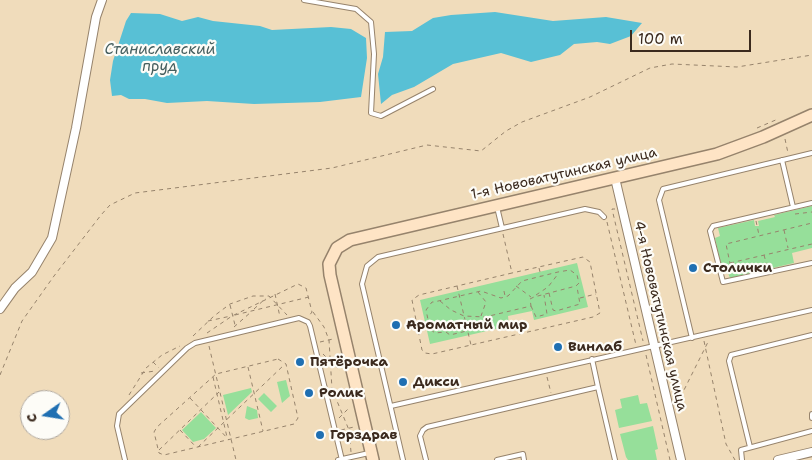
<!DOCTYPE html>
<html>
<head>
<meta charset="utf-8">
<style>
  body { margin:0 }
  #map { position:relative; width:812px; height:460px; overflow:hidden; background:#f0dcbb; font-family:"Shantell Sans",sans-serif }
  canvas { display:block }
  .north { position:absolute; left:20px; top:390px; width:50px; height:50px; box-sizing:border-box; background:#fdfcf7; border:1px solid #afa8a0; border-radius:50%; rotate:257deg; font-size:14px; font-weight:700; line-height:20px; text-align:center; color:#3b2a1e }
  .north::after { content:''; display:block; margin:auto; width:18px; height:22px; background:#1f6fb2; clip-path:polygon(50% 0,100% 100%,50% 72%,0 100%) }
  .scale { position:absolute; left:630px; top:30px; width:121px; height:22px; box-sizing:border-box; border:2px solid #3b2a1e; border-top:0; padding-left:6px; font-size:15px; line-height:18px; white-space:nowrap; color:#3b2a1e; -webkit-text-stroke:4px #fdfcf7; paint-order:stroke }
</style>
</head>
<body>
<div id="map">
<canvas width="812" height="460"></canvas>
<div class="north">С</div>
<div class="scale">100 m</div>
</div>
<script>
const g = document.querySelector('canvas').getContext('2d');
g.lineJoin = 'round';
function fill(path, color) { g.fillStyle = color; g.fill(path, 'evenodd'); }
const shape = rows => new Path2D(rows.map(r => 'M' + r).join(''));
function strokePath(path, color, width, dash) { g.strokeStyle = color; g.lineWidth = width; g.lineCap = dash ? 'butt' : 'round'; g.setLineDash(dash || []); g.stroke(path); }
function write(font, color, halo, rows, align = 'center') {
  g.font = font + ' "Shantell Sans",sans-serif'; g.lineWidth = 4.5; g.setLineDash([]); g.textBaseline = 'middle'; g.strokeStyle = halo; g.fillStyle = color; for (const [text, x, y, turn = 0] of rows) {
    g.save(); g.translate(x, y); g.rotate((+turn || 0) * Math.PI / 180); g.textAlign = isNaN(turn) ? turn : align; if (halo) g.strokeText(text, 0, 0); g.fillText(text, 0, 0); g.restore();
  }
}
fill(shape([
  [812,206,812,248,792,253,794,263,730,278,728,273,723,274,715,238,720,236,718,228,754,220,755,226,759,226,758,221,775,217,774,215],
  [577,263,588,307,534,320,532,311,508,316,509,326,430,344,420,300],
  [286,380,290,396,282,403,277,382],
  [251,388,252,392,228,415,223,395],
  [264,393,277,406,271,412,258,399],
  [638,395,640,404,647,403,652,421,619,428,615,410,622,408,620,399],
  [247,406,257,410,258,418,249,420,245,418],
  [201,412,216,428,204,439,193,442,182,430],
  [653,426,658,449,655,450,657,460,628,460,626,457,620,434]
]), '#96df9a');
fill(shape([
  [495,12,553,21,606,17,642,23,631,36,610,44,597,42,574,44,560,55,531,62,501,53,453,64,414,87,392,95,381,104,378,74,383,57,385,32,412,31,433,18,451,15],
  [131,13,160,14,182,21,198,17,213,21,260,26,272,30,331,27,351,29,366,38,367,58,361,97,320,102,254,104,207,101,167,103,145,99,129,99,121,95,112,96,110,80,113,61,126,21]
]), '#58c0d5');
const lane = shape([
  [304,0,356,9,371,22,374,54,371,113,381,116,433,89],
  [782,160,793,207],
  [812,203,713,226,710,231,723,282,812,263],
  [497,207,502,228],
  [692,338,659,200,663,189,812,153],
  [592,359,598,387],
  [391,406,812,310],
  [812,414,812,418],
  [750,447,729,361,731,355,812,335],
  [125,460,117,426,119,414,187,348,195,343,299,318,308,322,310,326,342,460],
  [338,460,369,453],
  [403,460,362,284,367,266,378,257,585,209,599,212,604,217],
  [426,460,420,436,423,430,427,427,598,387,615,460],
  [497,460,523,454,524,460],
  [742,460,741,450,812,431]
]);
const street = shape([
  [615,178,681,460],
  [0,309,15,288,32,272,52,238,76,128,96,17,102,0],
  [778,460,812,452]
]);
const secondary = shape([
  [373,460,330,275,329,264,337,248,350,240,717,154,763,137,812,115]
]);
strokePath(lane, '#96836c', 6);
strokePath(street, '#96836c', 10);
strokePath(secondary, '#96836c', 14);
strokePath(shape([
  [757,128,778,119],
  [785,139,788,153],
  [615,209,612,209,643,341],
  [795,214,812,212],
  [756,221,759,235],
  [607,222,636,345],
  [784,230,788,248],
  [503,234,512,273,419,295,412,300,422,350,425,353,432,354,593,317,600,313,590,262,583,257,512,273],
  [764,255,767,266],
  [730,263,812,244],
  [539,268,541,276],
  [732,273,726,244,812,223],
  [457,286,471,345],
  [516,286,531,297],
  [504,291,505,296],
  [478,292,486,302,481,316],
  [549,293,553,310,556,311,580,304,577,287],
  [275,294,280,317],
  [536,295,548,287,558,274],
  [580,298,596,294],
  [440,301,451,310,464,316,485,317,531,306,530,299,534,297,576,286,579,283,577,275,570,270,558,272,522,281,508,296,501,298,481,291,434,302,432,302,426,310,430,329,435,333,445,332,447,327,465,323],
  [230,305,235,325],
  [531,306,536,317,547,314,544,295],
  [254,309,266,298],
  [313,312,324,327,329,340,332,389,349,430,351,452],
  [235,315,309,297],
  [208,321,231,316],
  [234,327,251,312],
  [446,332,450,335,479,328,482,325,480,317],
  [207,333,232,316,298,284,306,288,312,312,309,316],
  [193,336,214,316,230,304,253,296,269,296,287,315],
  [704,341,726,444,735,460],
  [320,342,333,339],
  [209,346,236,460],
  [323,354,340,371],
  [646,355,670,460],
  [278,359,286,364,298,418,294,424,164,455,159,453,154,432,157,427,216,374,278,359],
  [153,362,159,368],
  [248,367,263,431],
  [141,373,155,371],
  [0,375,22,321,54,276,101,215,110,205,135,193,332,168,427,145,481,151,506,131,522,122,590,97,650,68,672,64,737,67,812,55],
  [213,377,227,437],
  [547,377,551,393],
  [129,395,146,368,162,355,180,346],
  [190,398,229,440],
  [677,404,709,340],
  [339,418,349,408],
  [180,430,196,447],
  [341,430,354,427],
  [198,447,284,365],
  [159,450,219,392]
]), '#96836c', 1, [4, 4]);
strokePath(lane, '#fff', 4);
strokePath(street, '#fff', 8);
strokePath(secondary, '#fee4c5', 11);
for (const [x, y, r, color] of [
  [693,268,5,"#1f6fb2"],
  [396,325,5,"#1f6fb2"],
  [558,347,5,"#1f6fb2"],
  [300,362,5,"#1f6fb2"],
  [403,382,5,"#1f6fb2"],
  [309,393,5,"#1f6fb2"],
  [320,435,5,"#1f6fb2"]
]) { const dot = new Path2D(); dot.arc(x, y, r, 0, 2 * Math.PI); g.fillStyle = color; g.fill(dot); strokePath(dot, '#fdfcf7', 2); }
write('14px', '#3b2a1e', '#fdfcf7', [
  ["1-я Нововатутинская улица",564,174,-13],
  ["4-я Нововатутинская улица",660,316,77]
]);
write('bold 14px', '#3b2a1e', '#fdfcf7', [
  ["Столички",703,268],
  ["Ароматный мир",406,325],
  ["Винлаб",568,347],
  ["Пятёрочка",310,362],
  ["Дикси",413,382],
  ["Ролик",319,393],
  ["Горздрав",330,435]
], 'left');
write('italic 15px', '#455e5e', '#fdfcf7', [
  ["Станиславский",160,50],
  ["пруд",160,67]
]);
</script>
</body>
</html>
